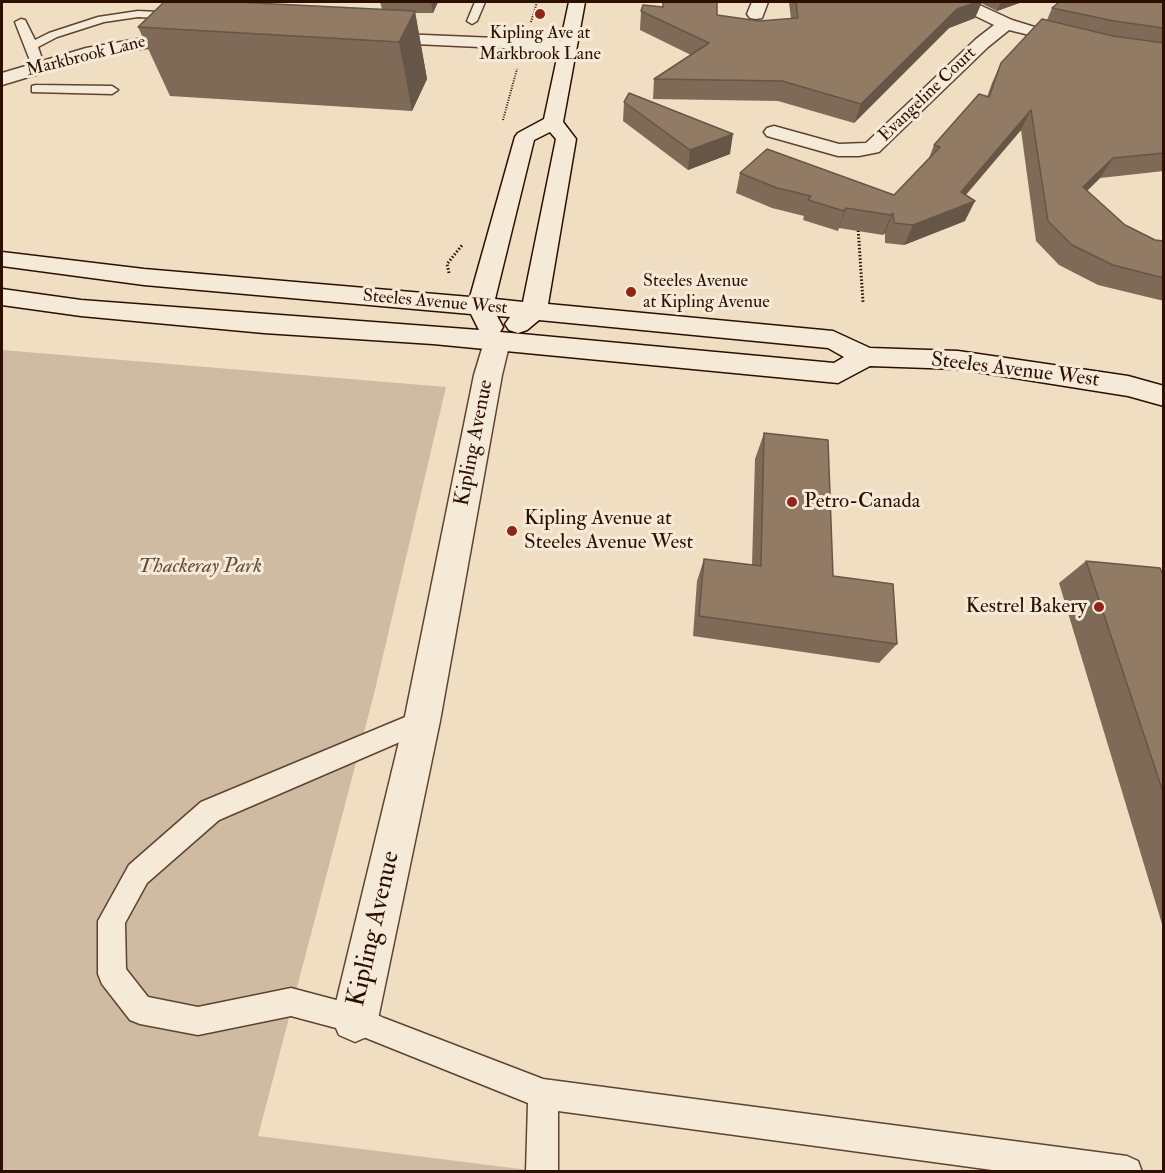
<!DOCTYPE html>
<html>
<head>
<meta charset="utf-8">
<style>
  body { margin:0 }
  #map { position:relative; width:1165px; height:1173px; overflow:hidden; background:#f0dec2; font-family:"IM FELL Double Pica",serif }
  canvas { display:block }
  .frame { position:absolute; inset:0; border:3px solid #2d0f00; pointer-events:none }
</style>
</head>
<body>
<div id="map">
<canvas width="1165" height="1173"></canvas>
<div class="frame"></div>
</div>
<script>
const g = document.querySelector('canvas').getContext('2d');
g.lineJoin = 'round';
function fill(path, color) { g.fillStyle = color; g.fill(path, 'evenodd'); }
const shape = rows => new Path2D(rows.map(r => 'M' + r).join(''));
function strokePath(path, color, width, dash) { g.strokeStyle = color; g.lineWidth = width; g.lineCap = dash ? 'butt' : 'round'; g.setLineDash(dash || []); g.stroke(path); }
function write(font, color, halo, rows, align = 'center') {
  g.font = font + ' "IM FELL Double Pica",serif'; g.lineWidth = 6; g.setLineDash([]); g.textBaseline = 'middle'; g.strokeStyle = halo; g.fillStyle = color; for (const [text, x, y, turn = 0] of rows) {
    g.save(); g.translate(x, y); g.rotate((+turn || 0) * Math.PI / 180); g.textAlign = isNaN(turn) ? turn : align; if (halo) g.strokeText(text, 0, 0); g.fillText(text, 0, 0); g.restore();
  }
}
fill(shape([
  [2,350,446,387,374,694,258,1136,536,1171,2,1171]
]), '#cfbba1');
const lane = shape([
  [475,2,485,2,477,21,472,24,467,21,475,2],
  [138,11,179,13,184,16,179,19,138,17,104,22,57,37,38,47,45,68,39,72,33,68,15,22,21,19,25,20,35,40,49,33,98,17,138,11],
  [36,85,112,86,118,90,112,94,32,92,32,86,36,85],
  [422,710,430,713,434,721,430,729,219,820,147,883,125,923,126,969,148,997,198,1007,291,988,355,1005,384,1018,543,1079,1127,1156,1138,1161,1142,1172,1007,1172,558,1111,558,1172,526,1172,528,1103,351,1032,291,1016,198,1035,140,1024,130,1020,102,984,98,974,98,921,129,865,201,802,422,710]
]);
const street = shape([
  [752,2,768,2,762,18,756,19,750,18,747,14,752,2],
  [953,2,973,2,1012,20,1041,29,1103,43,1164,52,1164,63,1103,53,1009,30,988,47,879,152,859,156,838,156,767,136,764,132,767,128,774,126,839,144,866,143,976,39,994,25,955,6,953,2],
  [190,30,196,31,199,35,196,39,95,57,2,85,2,73,86,48,190,30],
  [377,33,567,41,573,42,576,46,573,50,567,51,371,42,368,38,371,34,377,33],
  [497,333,506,336,510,342,502,375,440,721,378,1019,371,1035,355,1042,339,1035,332,1019,404,721,474,375,484,342,488,336,497,333]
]);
const secondary = shape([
  [569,2,585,2,563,122,576,139,548,304,833,331,870,348,958,351,1128,376,1164,386,1164,406,1128,396,958,369,870,366,838,383,433,344,264,333,81,316,2,305,2,289,81,300,479,330,471,314,144,285,2,266,2,252,144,269,470,297,515,137,518,133,544,119,569,2],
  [550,132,556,139,523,302,495,299,534,140,550,132],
  [497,316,510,317,505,324,509,330,518,333,527,330,539,320,828,348,844,357,834,363,500,332,503,327,497,316]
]);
strokePath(lane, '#5e4330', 3);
strokePath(street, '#5e4330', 3);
strokePath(secondary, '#2d0f00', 3);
strokePath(shape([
  [531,22,537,2],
  [503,120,517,69]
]), '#2d0f00', 2, [1, 1.5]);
strokePath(shape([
  [858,227,863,302],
  [449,273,447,264,463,244]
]), '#2d0f00', 3, [1.5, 2]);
fill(lane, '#f5ead7');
fill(street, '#f5ead7');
fill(secondary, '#f5ead7');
fill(shape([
  [380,2,438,2,433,13,415,13,427,79,412,111,170,96,138,27,382,9],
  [789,2,1022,2,997,11,981,3,975,18,949,28,854,123,778,101,653,99,654,79,691,55,640,30,641,11,663,7,759,21,791,19],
  [1164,2,1164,171,1100,178,1087,191,1125,225,1155,240,1164,241,1164,301,1098,285,1059,265,1036,241,1021,130,966,195,965,221,904,245,885,243,885,233,883,235,839,228,838,231,803,220,804,216,772,208,736,193,740,173,894,195,929,158,934,145,987,97,992,83,1001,63,1047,20,1052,8],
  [624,102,730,154,688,170,623,121],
  [764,433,833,576,897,644,879,663,693,636,697,581,704,559,752,565,755,459],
  [1086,561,1164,577,1164,925,1162,924,1059,583]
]), '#7e6a57');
fill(shape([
  [431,2,438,2,433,13],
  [977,2,982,2,975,18,949,28,854,123,861,104,957,9],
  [1001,2,1022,2,997,11],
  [415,11,427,79,412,111,399,42],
  [1031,110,1021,130,953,209,975,201,965,221,904,245,913,225,961,192],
  [733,134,730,154,688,170,690,150],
  [1113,158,1100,178,1070,207,1083,187],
  [846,208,839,228,838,231,844,211],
  [893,213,885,233,883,235,891,215]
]), '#665647');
const building = shape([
  [164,2,235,2,415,11,399,42,138,27,164,2],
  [663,2,717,2,717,15,759,21,798,18,796,2,977,2,957,9,861,104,782,81,654,79,709,43,641,11,643,5,663,7,663,2],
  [1059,2,1164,2,1164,28,1114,21,1052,8,1059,2],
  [1042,19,1113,36,1164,43,1164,153,1113,158,1083,187,1125,225,1155,240,1164,241,1164,278,1113,265,1072,245,1048,221,1031,110,961,192,975,201,913,225,894,223,893,213,891,215,846,208,844,211,808,200,811,196,777,188,740,173,767,149,894,195,940,147,934,145,979,94,989,97,1001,63,1042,19],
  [629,93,733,134,690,150,624,102,629,93],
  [764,433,828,440,833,576,893,584,897,644,699,616,704,559,761,566,764,433],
  [1086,561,1160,568,1164,577,1164,795,1086,561]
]);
fill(building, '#927b65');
strokePath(building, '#665647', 1.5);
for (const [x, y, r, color] of [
  [540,14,6,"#8f2418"],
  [631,292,6,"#8f2418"],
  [792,502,6,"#8f2418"],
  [512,531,6,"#8f2418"],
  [1099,607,6,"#8f2418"]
]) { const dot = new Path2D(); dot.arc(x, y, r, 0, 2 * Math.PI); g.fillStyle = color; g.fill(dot); strokePath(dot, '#f5ead7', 2); }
write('18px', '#2d0f00', '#f5ead7', [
  ["Kipling Ave at",540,34],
  ["Markbrook Lane",540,55],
  ["Steeles Avenue",643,282,"left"],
  ["at Kipling Avenue",643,303,"left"]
]);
write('18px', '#2d0f00', '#f5ead7', [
  ["Markbrook Lane",86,57,-14],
  ["Evangeline Court",928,95,-44],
  ["Steeles Avenue West",435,303,5]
]);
write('21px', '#2d0f00', '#f5ead7', [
  ["Steeles Avenue West",1015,371,7],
  ["Kipling Avenue",475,443,-79]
]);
write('21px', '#2d0f00', '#f5ead7', [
  ["Petro-Canada",804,502],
  ["Kipling Avenue at",524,519],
  ["Steeles Avenue West",524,543],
  ["Kestrel Bakery",1087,607,"right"]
], 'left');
write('italic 21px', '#664b38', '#f5ead7', [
  ["Thackeray Park",200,567]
]);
write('26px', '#2d0f00', '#f5ead7', [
  ["Kipling Avenue",375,929,-77]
]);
</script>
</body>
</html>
